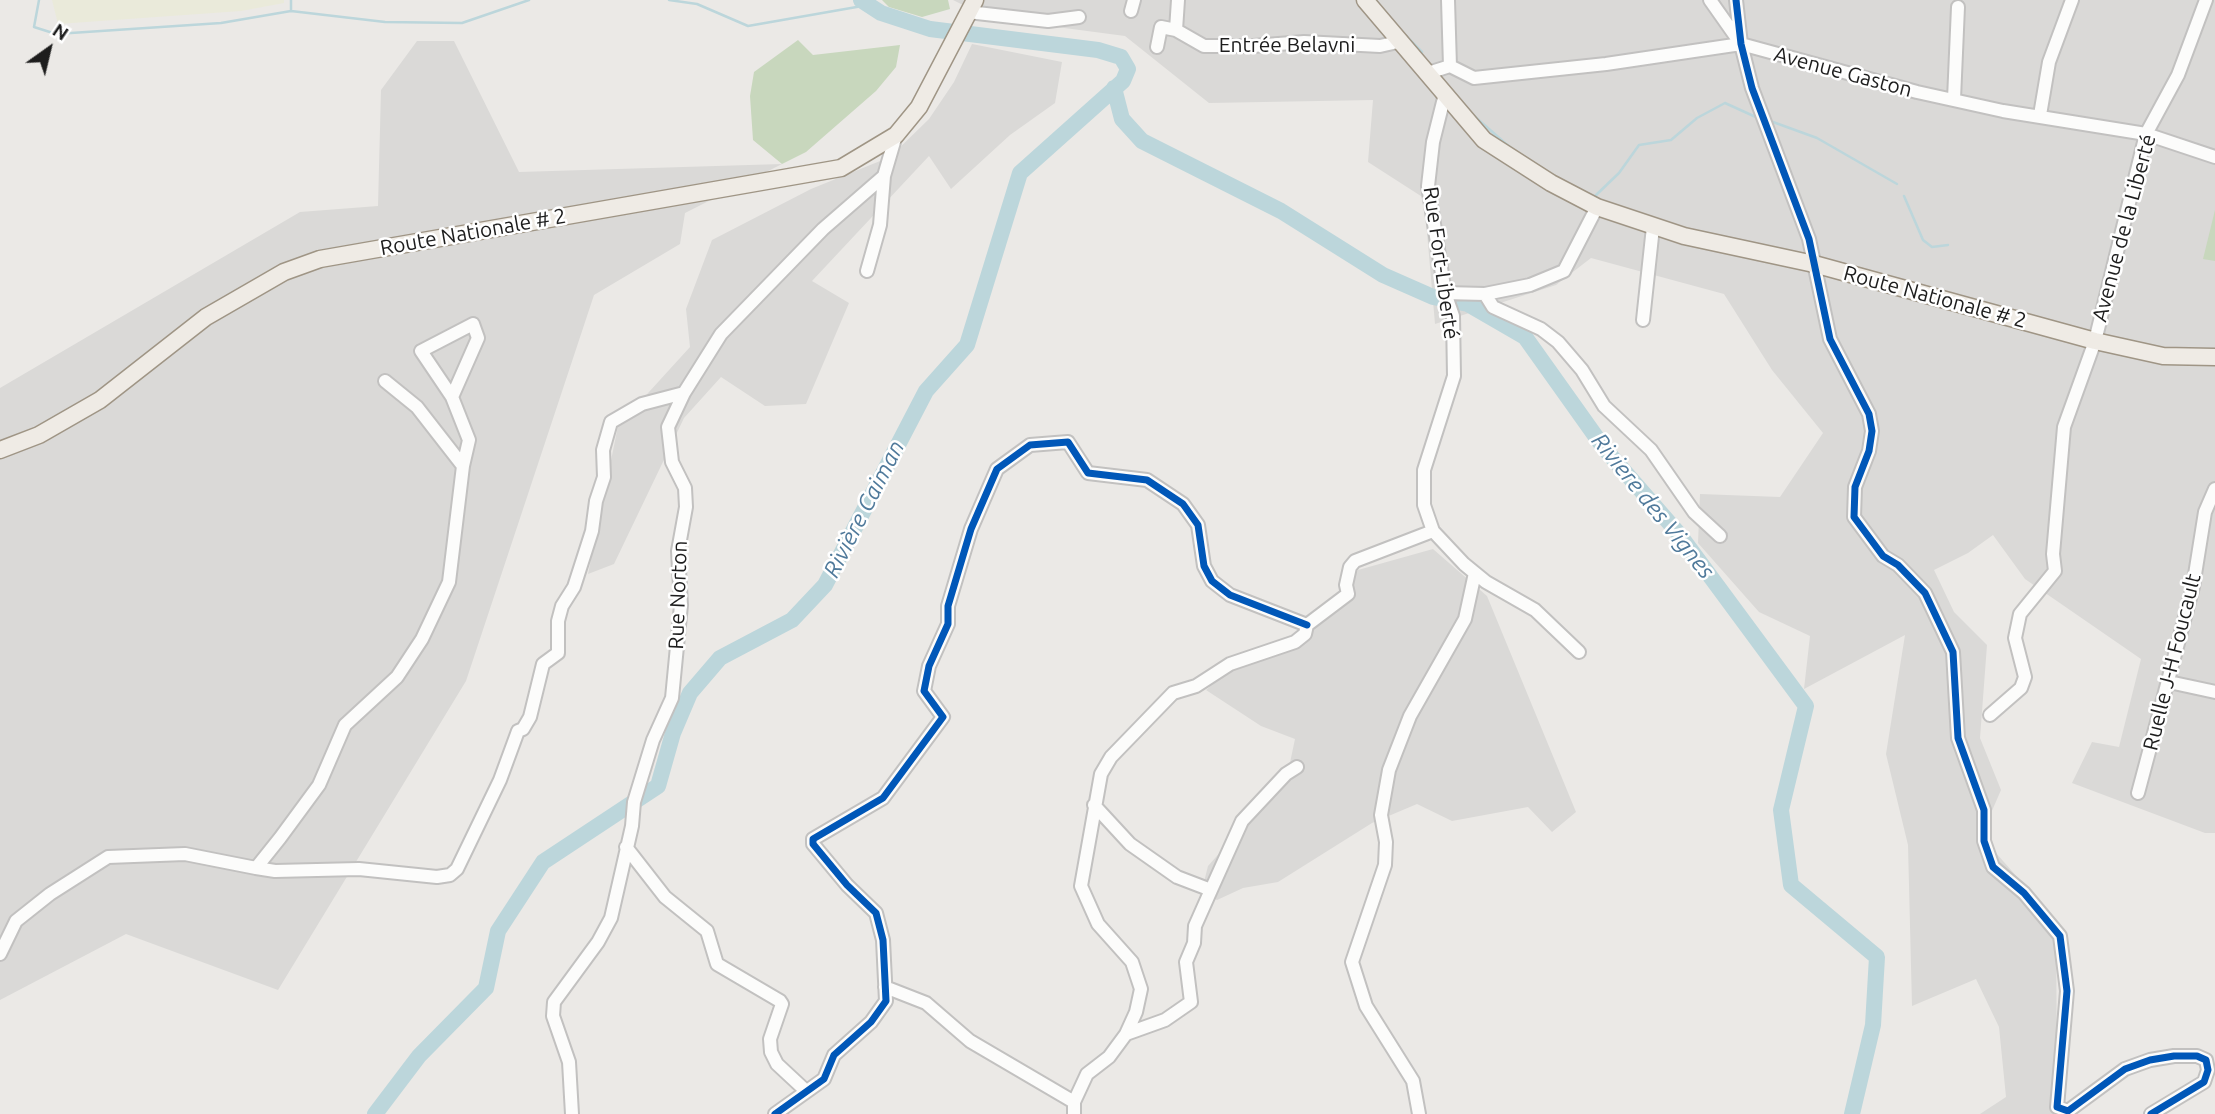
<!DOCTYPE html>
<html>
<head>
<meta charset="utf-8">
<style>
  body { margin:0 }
  #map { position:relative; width:2215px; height:1114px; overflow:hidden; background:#ebe9e6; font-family:Ubuntu,sans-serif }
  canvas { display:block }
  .north { position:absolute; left:14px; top:14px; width:70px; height:70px; -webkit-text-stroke:5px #fff; paint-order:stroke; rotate:34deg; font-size:19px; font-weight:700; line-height:28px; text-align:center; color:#1d1d1d }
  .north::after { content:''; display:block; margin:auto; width:24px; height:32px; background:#1d1d1d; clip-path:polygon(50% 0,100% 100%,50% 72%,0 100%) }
</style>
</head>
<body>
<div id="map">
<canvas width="2215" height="1114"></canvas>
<div class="north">N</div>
</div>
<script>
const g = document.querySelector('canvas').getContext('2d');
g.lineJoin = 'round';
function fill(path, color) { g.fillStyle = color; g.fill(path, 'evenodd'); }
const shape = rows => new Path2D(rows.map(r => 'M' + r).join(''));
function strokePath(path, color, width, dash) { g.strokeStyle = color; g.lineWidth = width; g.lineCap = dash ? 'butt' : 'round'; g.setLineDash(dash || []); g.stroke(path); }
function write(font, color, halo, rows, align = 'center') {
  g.font = font + ' Ubuntu,sans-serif'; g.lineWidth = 5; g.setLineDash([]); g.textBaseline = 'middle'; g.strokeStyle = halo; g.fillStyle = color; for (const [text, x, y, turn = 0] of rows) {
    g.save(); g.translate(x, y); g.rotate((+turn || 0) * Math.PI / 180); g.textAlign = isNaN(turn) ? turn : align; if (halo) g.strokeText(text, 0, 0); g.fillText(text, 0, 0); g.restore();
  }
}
fill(shape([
  [953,0,2215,0,2215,833,2205,833,2072,783,2092,742,2119,747,2141,659,2025,579,1993,535,1968,553,1934,570,1954,612,1987,645,1980,738,2001,790,1981,836,2056,921,2057,1084,2065,1114,1980,1114,2006,1097,1999,1027,1976,979,1912,1006,1908,845,1886,754,1905,635,1804,689,1810,636,1759,612,1698,543,1700,494,1780,497,1823,433,1772,370,1724,294,1591,258,1556,285,1435,324,1424,198,1368,162,1373,100,1209,103,1125,36,989,18],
  [417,41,454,41,519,172,782,164,685,213,680,244,594,295,466,681,278,990,126,934,0,1000,0,388,300,212,378,206,381,90],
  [972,44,1062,62,1055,103,1010,135,951,189,929,156,812,281,849,303,806,404,765,406,721,377,684,418,614,564,588,574,618,426,690,347,686,309,712,240,811,189,890,157,929,119,954,82],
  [1433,549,1487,596,1576,812,1552,832,1528,807,1452,821,1417,804,1372,823,1278,882,1243,888,1217,900,1207,895,1204,882,1208,866,1287,777,1295,739,1261,726,1206,690,1226,672,1305,640,1313,628,1339,603,1358,570]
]), '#dad9d7');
fill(shape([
  [52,0,284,0,284,3,241,11,58,24]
]), '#eaeada');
fill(shape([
  [882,0,948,0,950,9,922,17,889,7],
  [798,40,813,55,900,45,896,67,876,91,806,152,782,164,753,140,750,96,754,72],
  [2215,210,2215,261,2203,259]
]), '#c8d7bd');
strokePath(shape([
  [39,0,34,27,56,34,221,23,291,11],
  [291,0,291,11,385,22,462,23,529,0],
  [669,0,697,4,748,26,868,5],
  [1405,35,1422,52],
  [1473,115,1513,150],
  [1773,122,1817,138,1897,184],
  [1591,196,1594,197,1619,173,1639,145,1671,140,1697,118,1725,103,1758,118],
  [1904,196,1923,240,1932,247,1948,245]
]), '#bcd6db', 2.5);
strokePath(shape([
  [1114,88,1122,119,1142,141,1281,211,1383,275,1433,297,1468,304,1525,337,1604,448,1679,534,1806,706,1781,810,1791,885,1877,957,1873,1025,1852,1114],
  [375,1114,419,1056,486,988,498,931,543,862,658,786,673,733,690,693,720,658,792,620,825,585,926,391,967,345,1020,173,1123,81,1128,69,1121,57,1098,50,930,29,881,13,861,0]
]), '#bcd6db', 16);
const minor = shape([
  [1448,0,1450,66],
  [1710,0,1741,44],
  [1736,0,1741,44,1752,88,1809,239,1830,339,1869,414,1872,431,1869,451,1855,487,1854,517,1883,556,1898,565,1925,593,1953,652,1958,738,1984,810,1984,841,1993,867,2024,893,2060,936,2067,991,2057,1107,2068,1111,2125,1069,2150,1060,2174,1056,2197,1056,2206,1060,2208,1070,2204,1082,2151,1114],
  [1131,11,1134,0],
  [968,12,1048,21,1079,17],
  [1176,30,1204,46,1253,46,1304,42,1380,46,1402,41],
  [1157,47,1161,27,1176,30,1178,0],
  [1428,73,1450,66,1474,78,1606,64,1741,44,1917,92,2003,111,2146,134,2215,157],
  [1445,94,1433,142,1428,186,1445,293,1453,316,1454,376,1424,470,1424,505,1433,531,1464,564,1486,582,1535,610,1579,652],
  [1954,99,1958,7],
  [2040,115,2049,62,2072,0],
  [867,271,880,225,884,176],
  [1445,293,1485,294,1530,285,1564,271,1597,207],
  [1485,294,1493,307,1541,329,1558,342,1582,370,1604,406,1651,450,1694,512,1720,536],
  [1643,320,1653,227],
  [385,381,417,407,463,466],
  [2169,682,2215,692],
  [1990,715,2021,688,2025,677,2015,638,2020,614,2055,571,2053,554,2064,427,2095,341,2146,134,2178,75,2206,0],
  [2138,793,2193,587,2205,512,2215,489],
  [1094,805,1130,844,1177,877,1211,890],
  [626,847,665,897,707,931,717,964,780,1001,782,1004,770,1039,771,1052,777,1064,806,1091],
  [256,868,275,871,359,869,437,877,450,875,457,869,500,780,518,731,523,729,530,717,543,664,558,653,558,621,562,606,574,587,592,531,596,501,604,477,603,450,611,422,642,404,684,393],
  [0,954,16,921,50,894,108,857,185,854,256,868,280,838,319,785,345,725,397,677,422,639,449,582,463,466,469,440,452,397,421,351,473,324,478,338,452,397],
  [885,987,926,1003,970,1041,1074,1102],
  [1126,1034,1165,1020,1191,1002,1186,962,1194,943,1195,926,1211,890,1242,821,1286,774,1297,767],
  [572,1114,569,1062,553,1016,554,1002,598,942,611,918,632,826,634,802,653,740,672,698,681,605,678,551,686,507,685,488,672,462,668,427,684,393,721,334,823,229,884,176,896,135],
  [775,1114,824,1079,834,1055,871,1022,886,1001,883,940,876,913,847,885,813,844,813,839,883,798,943,717,924,691,929,666,948,624,948,606,971,529,997,469,1030,445,1068,442,1088,473,1147,480,1183,504,1198,525,1204,566,1212,581,1230,595,1307,625],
  [1074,1114,1074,1102,1087,1074,1109,1057,1126,1034,1136,1012,1141,989,1132,962,1098,924,1081,886,1101,774,1111,757,1173,693,1196,686,1230,664,1295,642,1305,634,1307,625,1348,594,1346,585,1350,567,1355,561,1433,531],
  [1419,1114,1413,1081,1366,1006,1352,962,1385,865,1386,842,1381,815,1389,770,1410,716,1465,619,1475,573]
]);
const major = shape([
  [1365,0,1484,140,1551,183,1597,207,1684,236,1814,264,2095,341,2163,356,2215,357],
  [0,450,39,435,100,400,206,317,284,272,320,259,841,168,896,135,919,107,975,0]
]);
strokePath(minor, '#c2c1c0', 16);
strokePath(major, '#9f9585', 19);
strokePath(minor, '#fcfcfb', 12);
strokePath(major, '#efebe5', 16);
strokePath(shape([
  [1736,0,1741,44,1752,88,1809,239,1830,339,1869,414,1872,431,1869,451,1855,487,1854,517,1883,556,1898,565,1925,593,1953,652,1958,738,1984,810,1984,841,1993,867,2024,893,2060,936,2067,991,2057,1107,2068,1111,2125,1069,2150,1060,2174,1056,2197,1056,2206,1060,2208,1070,2204,1082,2151,1114],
  [775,1114,824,1079,834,1055,871,1022,886,1001,883,940,876,913,847,885,813,844,813,839,883,798,943,717,924,691,929,666,948,624,948,606,971,529,997,469,1030,445,1068,442,1088,473,1147,480,1183,504,1198,525,1204,566,1212,581,1230,595,1307,625]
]), '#0057b8', 7);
write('21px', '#1d1d1d', '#fff', [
  ["Entrée Belavni",1287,45],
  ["Avenue Gaston",1843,72,15],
  ["Avenue de la Liberté",2124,228,-75],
  ["Route Nationale # 2",473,232,-10],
  ["Rue Fort-Liberté",1441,263,82],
  ["Route Nationale # 2",1935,297,15],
  ["Rue Norton",678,595,-88],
  ["Ruelle J-H Foucault",2172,662,-76]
]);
write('italic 23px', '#507a9b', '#fff', [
  ["Riviere des Vignes",1653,506,51],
  ["Rivière Caiman",864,509,-63]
]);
</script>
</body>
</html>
